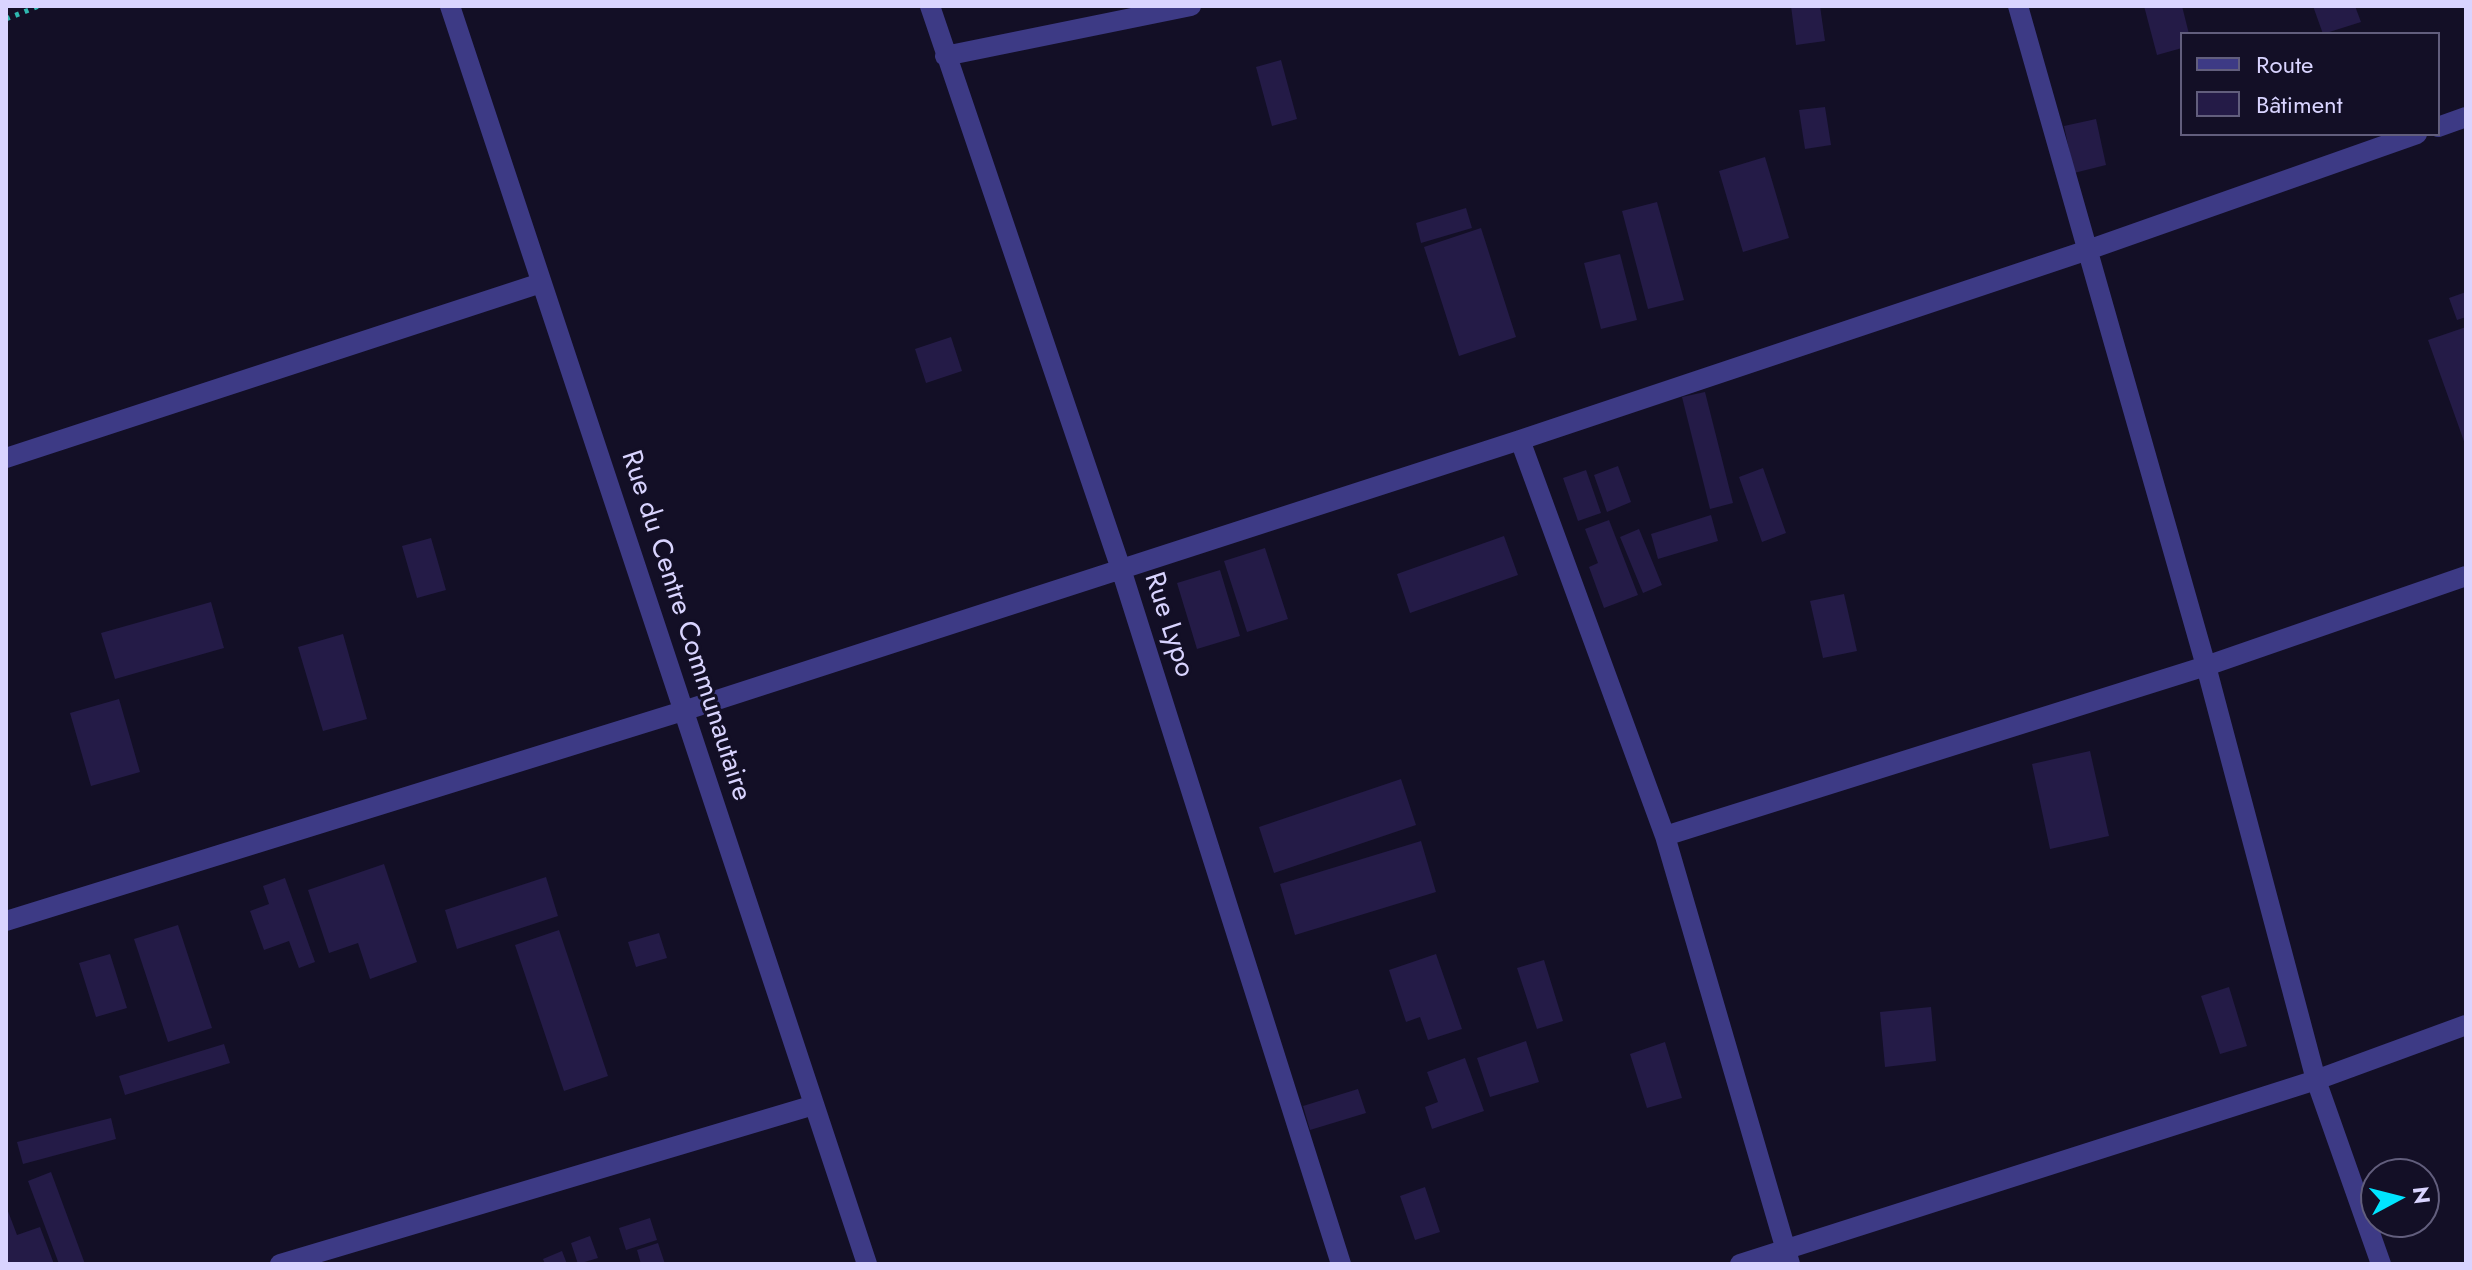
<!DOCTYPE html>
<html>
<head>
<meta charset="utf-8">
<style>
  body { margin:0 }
  #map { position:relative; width:2472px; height:1270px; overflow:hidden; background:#130f26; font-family:Jost,sans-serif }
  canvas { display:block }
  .frame { position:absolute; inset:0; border:8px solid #d9d4ff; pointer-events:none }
  .legend { position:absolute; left:2180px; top:32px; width:260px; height:104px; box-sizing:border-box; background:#130f26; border:2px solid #625e7d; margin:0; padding:10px 14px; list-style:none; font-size:24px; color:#d9d4ff }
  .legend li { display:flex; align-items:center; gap:16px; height:40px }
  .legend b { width:40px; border:2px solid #625e7d }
  .north { position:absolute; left:2360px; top:1158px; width:80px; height:80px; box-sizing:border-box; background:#130f26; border:2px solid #625e7d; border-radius:50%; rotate:83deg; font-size:22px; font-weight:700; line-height:32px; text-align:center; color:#d9d4ff }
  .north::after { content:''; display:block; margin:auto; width:28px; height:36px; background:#00e5ff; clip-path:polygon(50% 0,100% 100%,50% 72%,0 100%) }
</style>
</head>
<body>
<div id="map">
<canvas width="2472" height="1270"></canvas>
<div class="frame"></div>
<ul class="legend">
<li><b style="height:10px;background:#3d3a85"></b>Route</li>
<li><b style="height:22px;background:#241b47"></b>Bâtiment</li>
</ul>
<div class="north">N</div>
</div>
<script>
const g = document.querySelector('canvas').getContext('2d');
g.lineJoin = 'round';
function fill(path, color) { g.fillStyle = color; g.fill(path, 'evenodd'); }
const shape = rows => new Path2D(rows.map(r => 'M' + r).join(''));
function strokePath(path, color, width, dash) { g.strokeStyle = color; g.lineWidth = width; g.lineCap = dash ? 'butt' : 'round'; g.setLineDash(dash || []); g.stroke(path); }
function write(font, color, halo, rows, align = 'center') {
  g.font = font + ' Jost,sans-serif'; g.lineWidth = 6; g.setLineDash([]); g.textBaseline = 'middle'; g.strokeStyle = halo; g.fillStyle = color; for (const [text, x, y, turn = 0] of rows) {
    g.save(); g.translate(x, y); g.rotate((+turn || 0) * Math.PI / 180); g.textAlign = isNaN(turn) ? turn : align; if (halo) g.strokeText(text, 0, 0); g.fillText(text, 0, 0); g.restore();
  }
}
fill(shape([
  [1791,6,1820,6,1825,41,1796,45],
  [2144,6,2182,6,2189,34,2182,34,2182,48,2157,55],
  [2313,6,2355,6,2361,22,2323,34],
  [1281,60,1297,119,1272,126,1256,67],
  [1825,107,1831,145,1805,149,1799,110],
  [2096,119,2106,165,2074,173,2064,126],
  [1765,157,1789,238,1743,252,1719,171],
  [1657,202,1684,300,1648,309,1622,211],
  [1466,208,1472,228,1421,243,1416,223],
  [1481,228,1516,337,1459,356,1424,247],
  [1620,254,1637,320,1601,329,1584,263],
  [2466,292,2466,317,2457,320,2449,298],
  [2466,327,2466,447,2428,340],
  [951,337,962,371,926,383,915,349],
  [1705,392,1733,503,1710,509,1682,397],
  [1618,466,1631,502,1607,512,1594,475],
  [1763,468,1786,533,1762,542,1739,477],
  [1586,470,1601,513,1578,521,1563,478],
  [1711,515,1718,541,1658,559,1651,534],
  [1609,520,1638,595,1604,608,1589,567,1598,563,1585,529],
  [1639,529,1662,585,1643,593,1620,537],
  [1504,536,1518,575,1410,613,1397,574],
  [431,538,446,590,417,598,402,546],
  [1265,548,1288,619,1247,632,1224,561],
  [1220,570,1240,636,1197,649,1177,583],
  [1844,594,1857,651,1823,658,1810,601],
  [211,602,224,648,115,679,101,633],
  [343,634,367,719,323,731,298,647],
  [119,699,140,772,91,786,70,713],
  [2090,751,2109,836,2050,849,2032,764],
  [1401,779,1416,825,1274,873,1259,827],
  [1421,841,1436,892,1295,935,1280,884],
  [384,864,417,962,370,979,358,943,329,953,308,890],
  [546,877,558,916,457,949,445,910],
  [285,878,315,962,299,968,289,941,264,950,250,911,269,904,263,886],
  [178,925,212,1028,168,1042,134,939],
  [559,930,608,1076,564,1091,515,945],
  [659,933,667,958,636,967,628,942],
  [110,954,127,1008,96,1017,79,963],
  [1436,954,1462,1029,1428,1040,1420,1017,1406,1022,1389,970],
  [1544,960,1563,1021,1537,1029,1517,968],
  [2229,987,2247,1046,2220,1054,2201,996],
  [1931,1007,1936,1061,1885,1067,1880,1012],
  [1526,1041,1539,1082,1490,1097,1477,1058],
  [1665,1042,1682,1098,1647,1108,1630,1054],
  [224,1044,230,1063,125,1095,119,1076],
  [1465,1058,1484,1111,1432,1129,1425,1107,1438,1102,1427,1072],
  [1358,1089,1366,1113,1310,1130,1303,1106],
  [111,1118,116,1139,23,1164,17,1142],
  [51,1172,85,1264,59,1264,28,1181],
  [1425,1187,1440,1232,1415,1240,1400,1196],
  [6,1206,17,1235,40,1227,54,1264,6,1264],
  [650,1218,657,1240,626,1250,619,1228],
  [590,1236,598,1258,578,1264,571,1243],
  [658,1243,665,1264,641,1264,637,1250],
  [562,1251,567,1264,545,1264,543,1259]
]), '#241b47');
strokePath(shape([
  [6,19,39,6]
]), '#2fb8b0', 5, [4, 6]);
strokePath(shape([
  [450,6,867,1264],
  [930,6,1121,569,1341,1264],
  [2018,6,2206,666,2316,1080,2381,1264],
  [945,56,1191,6],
  [2438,127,2466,117],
  [1520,440,1665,836,1790,1264],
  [6,458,541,283],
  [1665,836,2206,666,2466,576],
  [6,921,683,711,1520,440,2085,251,2417,134],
  [280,1264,814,1105],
  [1740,1264,2316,1080,2466,1025]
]), '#3d3a85', 20);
write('28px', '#d9d4ff', '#130f26', [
  ["Rue Lypo",1168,625,72],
  ["Rue du Centre Communautaire",685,626,72]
]);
</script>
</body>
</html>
